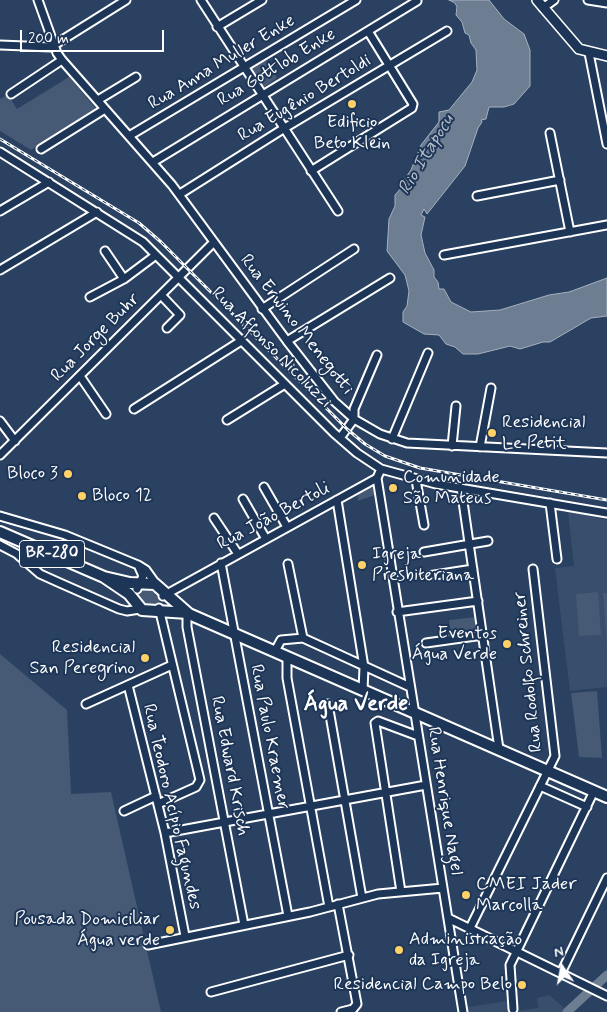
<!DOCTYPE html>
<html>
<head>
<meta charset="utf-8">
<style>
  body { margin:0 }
  #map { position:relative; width:607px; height:1012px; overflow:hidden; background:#2a4161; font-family:Mynerve,sans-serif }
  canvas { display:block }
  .north { position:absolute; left:537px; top:942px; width:50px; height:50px; -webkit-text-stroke:4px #1d3557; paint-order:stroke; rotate:348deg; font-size:14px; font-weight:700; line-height:20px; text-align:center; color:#fff }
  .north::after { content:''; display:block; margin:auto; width:18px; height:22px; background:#fff; clip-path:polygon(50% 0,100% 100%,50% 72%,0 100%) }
  .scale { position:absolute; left:20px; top:30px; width:144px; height:22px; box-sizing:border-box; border:2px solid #fff; border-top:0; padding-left:6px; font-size:15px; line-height:18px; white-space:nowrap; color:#fff; -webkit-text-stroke:4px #1d3557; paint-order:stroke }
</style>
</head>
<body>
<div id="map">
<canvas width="607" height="1012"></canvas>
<div class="north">N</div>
<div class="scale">200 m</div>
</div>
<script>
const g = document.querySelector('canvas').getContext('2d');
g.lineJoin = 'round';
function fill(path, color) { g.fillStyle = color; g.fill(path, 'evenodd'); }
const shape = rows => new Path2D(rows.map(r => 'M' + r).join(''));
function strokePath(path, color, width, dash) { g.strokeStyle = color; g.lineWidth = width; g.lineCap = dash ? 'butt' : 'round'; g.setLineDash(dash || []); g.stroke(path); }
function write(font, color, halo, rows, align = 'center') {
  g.font = font + ' Mynerve,sans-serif'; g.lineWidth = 4; g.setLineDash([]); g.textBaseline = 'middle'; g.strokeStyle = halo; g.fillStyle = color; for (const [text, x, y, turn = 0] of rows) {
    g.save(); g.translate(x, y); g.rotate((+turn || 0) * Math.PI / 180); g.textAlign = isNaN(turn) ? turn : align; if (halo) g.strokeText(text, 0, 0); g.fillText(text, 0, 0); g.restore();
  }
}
fill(shape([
  [568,511,607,520,607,687,570,691,555,568,574,566],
  [549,995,567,1010,565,1012,469,1012,468,1007,508,1001,510,1012,538,1008,537,998]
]), '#394e6c');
fill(shape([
  [266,60,277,78,263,88,251,69],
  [69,77,97,110,31,150,0,131,0,99,8,95,17,109],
  [369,486,373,487,375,495,358,501,357,493],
  '138 597a11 11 0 1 1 22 0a11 11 0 1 1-22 0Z',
  [598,592,601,635,579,636,576,594],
  [603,593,607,593,607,647],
  [476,617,478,633,451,636,449,620],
  [0,654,67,710,71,794,111,792,161,1012,0,1012],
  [597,691,602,758,579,757,571,693]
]), '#465975');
const water = shape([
  [449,0,489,0,504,19,524,34,530,50,530,86,514,104,504,107,489,107,486,119,481,120,482,122,478,128,465,166,427,214,424,209,421,215,425,217,421,235,425,253,434,270,434,277,438,282,439,289,444,289,451,302,471,312,500,310,549,295,569,292,607,278,607,316,591,318,550,342,543,342,520,349,510,346,478,354,463,354,455,347,446,344,439,335,424,334,403,322,403,312,407,306,409,291,405,275,387,251,389,219,395,206,395,195,402,187,404,180,411,170,421,145,439,122,439,112,449,110,472,82,477,70,476,50,471,43,469,35,465,33,462,22,456,15,457,7,455,3,449,0]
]);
fill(water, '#6d7d92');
strokePath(water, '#a7b1be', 1);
strokePath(shape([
  [567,1012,607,975]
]), '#6d7d92', 9);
const minor = shape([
  [38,0,57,53,62,60,172,185,287,341,334,401,354,419,380,434,407,443,607,453],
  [201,0,338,211],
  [588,0,607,3],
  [543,8,554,0],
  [217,27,262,0],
  [0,45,51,47,126,0],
  [589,53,607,144],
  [11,94,62,60],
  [98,100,136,77],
  [550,133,570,232],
  [129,136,356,0],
  [41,149,105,109],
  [0,152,143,242,334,433,357,453,381,469,436,484,607,513],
  [153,162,417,1],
  [311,171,412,108,413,104,368,31],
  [180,194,283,129,447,31],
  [477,196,560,180],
  [0,211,49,182],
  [105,251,124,279],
  [444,255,607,225],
  [0,270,97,212],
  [161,295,180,315,167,328],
  [90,297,124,279,156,255],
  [262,309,354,249],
  [287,341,390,278],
  [80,376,106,414],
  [134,409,241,341],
  [354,419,354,409,377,355],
  [227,420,285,384],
  [0,421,15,441],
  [340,438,354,419],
  [392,439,428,353],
  [452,446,456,406],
  [480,447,491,388],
  [0,455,214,242],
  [377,478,463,1012],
  [416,480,424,525],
  [264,487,287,527],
  [461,488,499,749],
  [243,499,266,539],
  [337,500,364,667,363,690],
  [550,503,557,559],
  [0,516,65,535,138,565,146,570,156,584],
  [214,518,238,554],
  [0,545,17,554,40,574,60,583,119,609,127,611,140,609],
  [424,552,488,541],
  [221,563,288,916],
  [288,564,303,638],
  [428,576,473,569],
  [137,589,143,576,139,567],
  [163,596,377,478,381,469],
  [397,612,478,601],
  [187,613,187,627,244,925],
  [426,643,483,635],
  [275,651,281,640,303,638,410,687],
  [287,657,287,678,329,907],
  [128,685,165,833,185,936],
  [86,704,172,665],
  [328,704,362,898],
  [540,786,587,807],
  [158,804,196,787,200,780,159,608],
  [124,811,156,796],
  [165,833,426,785],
  [401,892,375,723,378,721,418,736],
  [338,904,357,1004,353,1009,341,1012],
  [448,918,607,996],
  [470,928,555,756,533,569],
  [148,945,310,912,378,894,443,888],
  [561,973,607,878],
  [211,992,349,955],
  [513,1009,510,965,594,791]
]);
const major = shape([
  [537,0,579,49,607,56]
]);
const highway = shape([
  [0,532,104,577,129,594,142,610,188,613],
  [104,577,130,583,155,584,189,614,607,797]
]);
strokePath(minor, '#fff', 11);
strokePath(major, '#fff', 12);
strokePath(highway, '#fff', 14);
strokePath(minor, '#1d3557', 7);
strokePath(major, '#1d3557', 9);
strokePath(highway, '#1d3557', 10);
const rail = shape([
  [0,139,139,223,161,242,347,429,365,444,385,456,420,468,607,500]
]);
strokePath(rail, '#fff', 3);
strokePath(rail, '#1d3557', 1, [4]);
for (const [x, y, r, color] of [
  [352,104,5,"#ffd166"],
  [492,433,5,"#ffd166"],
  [68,474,5,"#ffd166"],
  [393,488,5,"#ffd166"],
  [82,496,5,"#ffd166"],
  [362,565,5,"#ffd166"],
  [507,644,5,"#ffd166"],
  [145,658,5,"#ffd166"],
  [466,895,5,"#ffd166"],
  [170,930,5,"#ffd166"],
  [399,950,5,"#ffd166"],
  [522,985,5,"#ffd166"]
]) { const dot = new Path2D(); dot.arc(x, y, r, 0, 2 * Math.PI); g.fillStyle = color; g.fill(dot); strokePath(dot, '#1d3557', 2); }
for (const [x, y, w] of [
  [52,554,65]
]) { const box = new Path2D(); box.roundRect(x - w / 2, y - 13.5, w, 27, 4); g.fillStyle = '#1d3557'; g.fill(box); strokePath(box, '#fff', 1); }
write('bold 16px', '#fff', null, [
  ["BR-280",52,554]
]);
write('18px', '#fff', '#1d3557', [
  ["Rua Anna Muller Enke",222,63,-31],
  ["Rua Gottlob Enke",277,68,-31],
  ["Rua Eugênio Bertoldi",305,99,-31],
  ["Rua Erwino Menegotti",296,325,52],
  ["Rua Jorge Buhr",96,338,-45],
  ["Rua Affonso Nicoluzzi",271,348,45],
  ["Rua João Bertoli",274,517,-28],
  ["Rua Rodolfo Schreiner",529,672,-96],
  ["Rua Paulo Kraemer",269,737,79],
  ["Rua Edward Krisch",229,766,79],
  ["Rua Henrique Nagel",444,801,81],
  ["Rua Teodoro Acípio Fagundes",171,807,77]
]);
write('18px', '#fff', '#1d3557', [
  ["Edificio",352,123,"center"],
  ["Beto Klein",352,144,"center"],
  ["Residencial",502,423],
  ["Le Petit",502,444],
  ["Bloco 3",58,474,"right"],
  ["Comunidade",403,478],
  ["São Mateus",403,499],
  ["Bloco 12",92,496],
  ["Igreja",372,555],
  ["Presbiteriana",372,576],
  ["Eventos",497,634,"right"],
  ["Água Verde",497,655,"right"],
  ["Residencial",135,648,"right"],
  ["San Peregrino",135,669,"right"],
  ["CMEI Jader",476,885],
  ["Marcolla",476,906],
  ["Pousada Domiciliar",160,920,"right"],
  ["Água verde",160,941,"right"],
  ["Administração",409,940],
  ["da Igreja",409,961],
  ["Residencial Campo Belo",512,985,"right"]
], 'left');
write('italic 19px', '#b6bec8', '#1d3557', [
  ["Rio Itapocu",427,155,-59]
]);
write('bold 22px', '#fff', '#1d3557', [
  ["Água Verde",356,705]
]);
</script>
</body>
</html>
